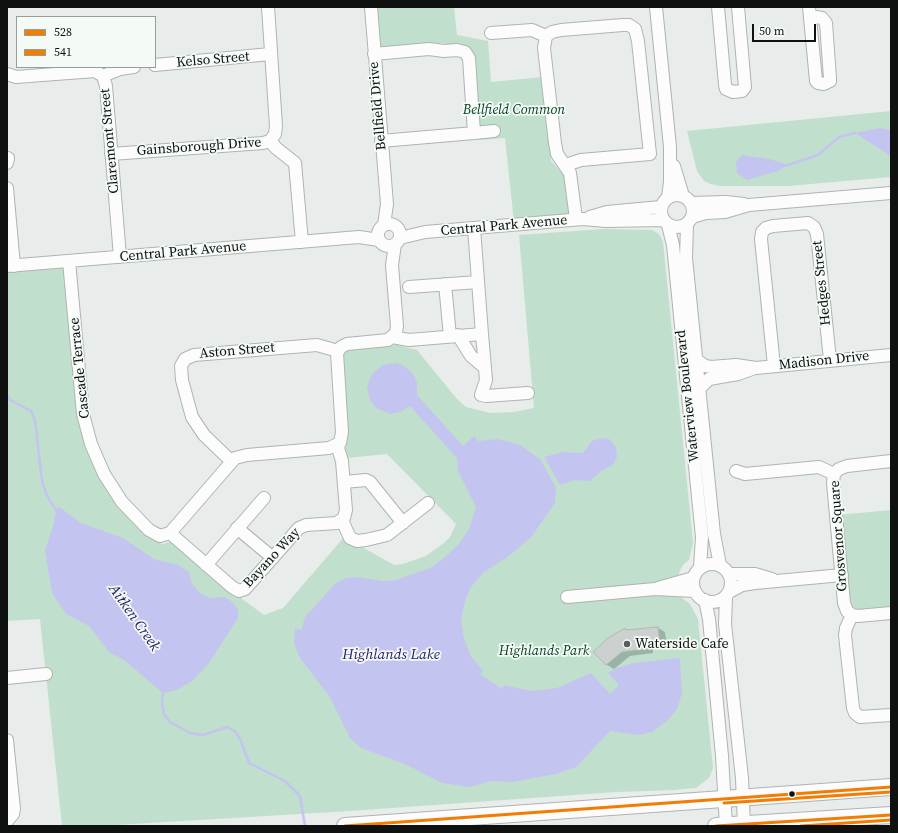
<!DOCTYPE html>
<html>
<head>
<meta charset="utf-8">
<style>
  body { margin:0 }
  #map { position:relative; width:898px; height:833px; overflow:hidden; background:#e8ecea; font-family:"Source Serif 4",serif }
  canvas { display:block }
  .frame { position:absolute; inset:0; border:8px solid #0e110f; pointer-events:none }
  .legend { position:absolute; left:16px; top:16px; width:140px; height:52px; box-sizing:border-box; background:#f4fbf6; border:1px solid #989d9a; margin:0; padding:5px 7px; list-style:none; font-size:12px; color:#0e110f }
  .legend li { display:flex; align-items:center; gap:8px; height:20px }
  .legend b { width:20px; border:1px solid #989d9a }
  .scale { position:absolute; left:752px; top:24px; width:64px; height:18px; box-sizing:border-box; border:2px solid #0e110f; border-top:0; padding-left:5px; font-size:12px; line-height:14px; white-space:nowrap; color:#0e110f; -webkit-text-stroke:3px #f4fbf6; paint-order:stroke }
</style>
</head>
<body>
<div id="map">
<canvas width="898" height="833"></canvas>
<div class="frame"></div>
<ul class="legend">
<li><b style="height:5px;background:#f37c01"></b>528</li>
<li><b style="height:5px;background:#f37c01"></b>541</li>
</ul>
<div class="scale">50 m</div>
</div>
<script>
const g = document.querySelector('canvas').getContext('2d');
g.lineJoin = 'round';
function fill(path, color) { g.fillStyle = color; g.fill(path, 'evenodd'); }
const shape = rows => new Path2D(rows.map(r => 'M' + r).join(''));
function strokePath(path, color, width, dash) { g.strokeStyle = color; g.lineWidth = width; g.lineCap = dash ? 'butt' : 'round'; g.setLineDash(dash || []); g.stroke(path); }
function write(font, color, halo, rows, align = 'center') {
  g.font = font + ' "Source Serif 4",serif'; g.lineWidth = 3.5; g.setLineDash([]); g.textBaseline = 'middle'; g.strokeStyle = halo; g.fillStyle = color; for (const [text, x, y, turn = 0] of rows) {
    g.save(); g.translate(x, y); g.rotate((+turn || 0) * Math.PI / 180); g.textAlign = isNaN(turn) ? turn : align; if (halo) g.strokeText(text, 0, 0); g.fillText(text, 0, 0); g.restore();
  }
}
fill(shape([
  [374,7,454,7,457,35,488,41,491,82,543,77,551,161,564,175,571,210,564,217,514,222,505,138,479,140,473,58,444,47,444,43,379,49],
  [891,111,891,177,788,186,719,186,711,184,704,181,697,171,687,131],
  [604,229,652,230,659,234,663,242,693,543,689,560,683,565,679,573,681,595,682,598,690,604,698,619,713,768,709,778,696,788,674,790,617,792,350,811,99,826,62,826,40,619,7,621,7,272,63,267,67,269,78,411,132,518,157,542,163,544,173,541,234,593,264,615,283,608,345,536,355,543,394,565,403,564,426,556,444,543,450,537,456,524,387,454,346,458,345,452,348,439,342,368,343,354,353,348,397,345,417,350,457,399,466,407,490,413,514,412,534,408,519,235],
  [891,510,891,610,854,613,849,606,839,515]
]), '#c0e0cd');
fill(shape([
  [880,128,891,130,891,156,855,133],
  [742,155,770,159,788,165,778,171,747,180,737,173,736,162],
  [396,363,406,367,413,374,417,383,417,395,463,446,474,436,478,441,498,439,520,445,541,460,556,488,555,503,532,536,509,556,484,572,471,587,466,598,461,619,464,639,471,656,483,671,480,674,502,689,504,685,532,691,557,688,591,673,610,694,619,685,608,673,614,669,634,663,680,658,682,693,677,709,668,720,652,732,638,735,610,731,576,767,556,774,512,782,491,781,470,787,442,783,405,764,361,748,350,738,330,697,300,658,294,643,295,628,301,630,305,617,336,583,346,578,357,577,383,581,396,580,430,568,444,558,459,544,469,529,476,507,458,471,457,458,410,406,400,412,390,414,376,408,370,400,367,387,372,374,383,365],
  [600,438,609,439,616,447,617,457,613,465,601,471,590,481,574,480,560,485,544,457,563,452,581,453,584,452,592,441],
  [59,507,81,523,123,538,154,559,178,565,189,572,192,584,201,594,211,598,225,597,231,601,238,610,238,618,209,663,192,681,177,690,163,693,124,660,109,652,89,626,66,614,52,593,45,550,53,527,56,511]
]), '#c4c4f0');
fill(shape([
  [658,628,665,632,667,647,653,649,653,653,630,656,614,669,607,665,594,652,608,639,625,629,629,631]
]), '#0003');
strokePath(shape([
  [788,165,818,155,839,137,855,133],
  [7,396,12,401,31,411,35,421,42,481,47,496,58,513],
  [163,690,162,703,164,714,170,722,190,733,203,735,227,727,235,731,240,739,249,763,285,781,300,796,305,826]
]), '#c4c4f0', 2.5);
const building = shape([
  [658,627,660,643,645,645,645,649,622,652,606,665,593,652,608,638,625,628,626,630,658,627]
]);
fill(building, '#ccd0ce');
strokePath(building, '#b4b7b5', 1);
const minor = shape([
  [371,7,387,204,384,225],
  [656,7,670,147,670,182,668,197],
  [718,7,725,85,726,89,733,92,742,91,745,87,738,7],
  [809,7,816,81,818,83,824,84,830,81,830,78,826,23,822,18,810,16],
  [491,33,532,30,546,36,552,32,561,30,623,25,629,25,635,29,638,41,650,154,581,160,566,165],
  [546,36,544,48,555,143,557,154,570,173,576,219],
  [374,54,429,49,444,51,457,50,465,52,469,58,474,133,381,141],
  [155,65,270,54],
  [7,74,16,77,95,71,103,76,106,86,120,257],
  [103,76,120,69,134,67],
  [474,133,494,131],
  [270,141,276,148,295,163,302,242],
  [111,154,263,143,270,141,275,134,276,126,268,7],
  [7,163,8,158],
  [674,166,683,196],
  [7,188,14,266],
  '661 211a16 16 0 1 1 32 0a16 16 0 1 1-32 0Z',
  [691,203,726,202,744,204],
  [590,217,607,212,661,207],
  [692,217,706,213,725,212,749,205,891,193],
  '378 235a11 11 0 1 1 22 0a11 11 0 1 1-22 0Z',
  [687,224,686,258,714,534,720,565],
  [668,225,673,245,702,537,700,568],
  [474,228,482,334],
  [400,238,425,232,583,219,606,221,663,220],
  [69,261,83,414,91,444,104,474,122,502,149,530,160,536,170,533,235,458,247,455,329,448,340,443,342,432,337,353,341,347,347,344,388,340,396,333,397,326,392,265,395,244],
  [7,266,359,237,379,240],
  [445,284,450,336],
  [409,287,478,282],
  [458,335,471,356,485,368],
  [392,337,409,340,482,334,486,380,481,395,486,396,528,393],
  [697,360,705,366,711,367,736,365,756,368,891,355],
  [774,366,761,239,762,232,766,228,773,226,808,223,814,227,817,234,830,360],
  [699,389,709,379,738,374,755,368],
  [231,461,204,435,192,417,182,380,181,366,185,359,194,355,317,345,338,351],
  [891,461,847,466,839,469,834,474,833,483,844,603,847,611,852,615,858,616,891,613],
  [736,471,745,474,819,467,834,474],
  [344,482,366,480,370,482,403,523],
  [342,520,350,538,357,541,366,540,387,535,428,503],
  [237,528,273,558],
  [170,533,232,587,239,591,245,589,299,528,306,525,337,523,344,518,346,510,342,461,337,445],
  '693 583a19 19 0 1 1 38 0a19 19 0 1 1-38 0Z',
  [206,565,264,498],
  [730,574,755,574,772,579],
  [658,588,693,578],
  [729,592,742,585,755,583,842,575],
  [567,597,655,589,695,591],
  [726,597,725,624,742,778,744,826],
  [705,600,709,619,722,756,726,826],
  [852,615,846,628,845,635,853,708,855,713,860,717,891,715],
  [7,678,46,674],
  [7,740,14,809,13,814,7,821]
]);
const major = shape([
  [345,826,891,787],
  [716,826,891,815]
]);
strokePath(minor, '#b0b3b1', 14);
strokePath(major, '#b0b3b1', 18);
strokePath(minor, '#fcfcfc', 12);
strokePath(major, '#fcfcfc', 16);
strokePath(shape([
  [345,826,891,787],
  [716,826,891,815]
]), '#f37c01', 3);
strokePath(shape([
  [724,803,891,792],
  [801,826,891,820]
]), '#f37c01', 3);
for (const [x, y, r, color] of [
  [627,644,4,"#5a5e5c"],
  [792,794,3.5,"#0e110f"]
]) { const dot = new Path2D(); dot.arc(x, y, r, 0, 2 * Math.PI); g.fillStyle = color; g.fill(dot); strokePath(dot, '#f4fbf6', 1.5); }
write('14px', '#0e110f', '#f4fbf6', [
  ["Kelso Street",213,60,-5],
  ["Bellfield Drive",378,106,-95],
  ["Claremont Street",110,141,-95],
  ["Gainsborough Drive",199,147,-4],
  ["Central Park Avenue",504,226,-5],
  ["Central Park Avenue",183,252,-5],
  ["Hedges Street",822,283,-96],
  ["Aston Street",237,351,-5],
  ["Madison Drive",824,361,-6],
  ["Cascade Terrace",80,368,-96],
  ["Waterview Boulevard",688,396,-96],
  ["Grosvenor Square",839,536,-94],
  ["Bayano Way",272,558,-47]
]);
write('italic 14px', '#094026', '#f4fbf6', [
  ["Bellfield Common",514,110],
  ["Highlands Park",544,651]
]);
write('14px', '#0e110f', '#f4fbf6', [
  ["Waterside Cafe",635,644]
], 'left');
write('italic 15px', '#2d2169', '#f4fbf6', [
  ["Aitken Creek",134,618,55],
  ["Highlands Lake",391,655]
]);
</script>
</body>
</html>
